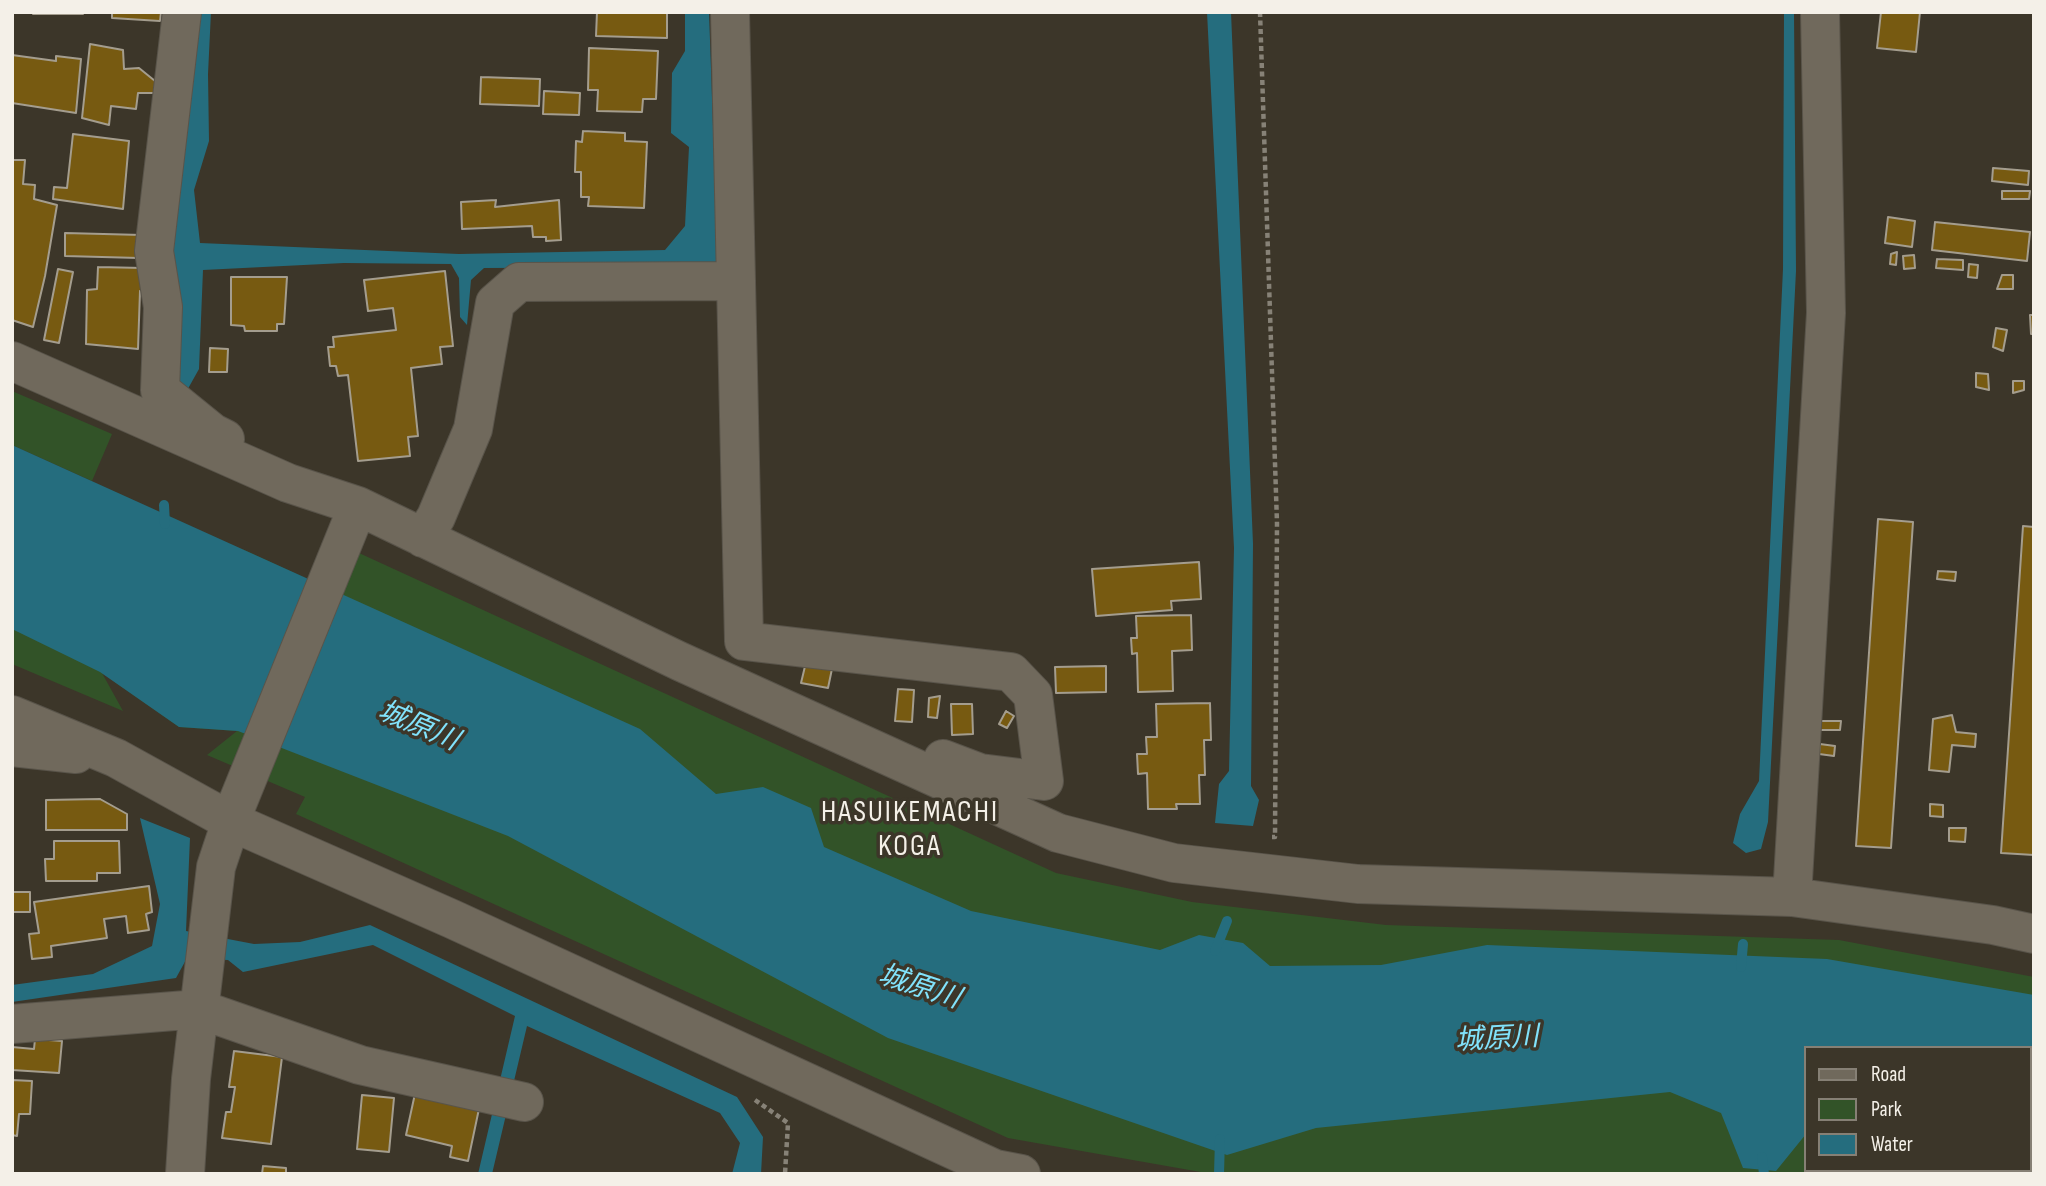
<!DOCTYPE html>
<html>
<head>
<meta charset="utf-8">
<style>
  body { margin:0 }
  #map { position:relative; width:2046px; height:1186px; overflow:hidden; background:#3c3629; font-family:"Sofia Sans Condensed",sans-serif }
  canvas { display:block }
  .frame { position:absolute; inset:0; border:14px solid #f4f0e8; pointer-events:none }
  .legend { position:absolute; left:1804px; top:1046px; width:228px; height:126px; box-sizing:border-box; background:#3c3629; border:2px solid #868075; margin:0; padding:9px 12px; list-style:none; font-size:21px; color:#f4f0e8 }
  .legend li { display:flex; align-items:center; gap:14px; height:35px }
  .legend b { width:35px; border:2px solid #868075 }
</style>
</head>
<body>
<div id="map">
<canvas width="2046" height="1186"></canvas>
<div class="frame"></div>
<ul class="legend">
<li><b style="height:9px;background:#70695c"></b>Road</li>
<li><b style="height:19px;background:#325328"></b>Park</li>
<li><b style="height:19px;background:#256d7e"></b>Water</li>
</ul>
</div>
<script>
const g = document.querySelector('canvas').getContext('2d');
g.lineJoin = 'round';
function fill(path, color) { g.fillStyle = color; g.fill(path, 'evenodd'); }
const shape = rows => new Path2D(rows.map(r => 'M' + r).join(''));
function strokePath(path, color, width, dash) { g.strokeStyle = color; g.lineWidth = width; g.lineCap = dash ? 'butt' : 'round'; g.setLineDash(dash || []); g.stroke(path); }
function write(font, color, halo, rows, align = 'center') {
  g.font = font + ' "Sofia Sans Condensed","Noto Sans JP",sans-serif'; g.lineWidth = 7; g.setLineDash([]); g.textBaseline = 'middle'; g.strokeStyle = halo; g.fillStyle = color; for (const [text, x, y, turn = 0] of rows) {
    g.save(); g.translate(x, y); g.rotate((+turn || 0) * Math.PI / 180); g.textAlign = isNaN(turn) ? turn : align; if (halo) g.strokeText(text, 0, 0); g.fillText(text, 0, 0); g.restore();
  }
}
fill(shape([
  [12,391,112,434,92,481,12,445],
  [240,548,342,595,359,553,1056,873,1192,902,1386,925,1839,940,2034,977,2034,1019,1168,983,962,936],
  [12,602,239,710,1294,1115,1806,1079,1806,1170,2030,1170,2030,1113,2034,1114,2034,1174,1212,1174,1008,1138,296,814,305,797,207,755,237,731,179,727,102,673,123,711,12,664]
]), '#325328');
fill(shape([
  [196,12,211,12,208,74,209,141,194,190,200,243,459,254,665,250,685,226,689,147,671,133,672,73,685,51,685,12,709,12,718,267,484,268,471,280,467,325,460,317,459,278,451,264,344,263,203,270,199,369,185,394,169,381,169,257],
  [1207,12,1231,12,1253,544,1251,786,1259,800,1253,826,1215,823,1219,784,1229,771,1234,548],
  [1784,12,1794,12,1796,271,1768,822,1761,849,1746,853,1733,843,1740,814,1759,781,1783,269],
  [12,445,640,729,716,794,763,787,811,808,824,847,971,911,1160,950,1199,935,1243,943,1270,966,1381,965,1487,945,1827,959,2034,995,2034,1139,2030,1138,2030,1048,1806,1048,1806,1134,1776,1171,1743,1168,1721,1113,1670,1092,1316,1128,1227,1155,888,1038,508,836,238,731,179,727,100,672,12,629],
  [140,818,190,838,186,931,254,944,300,942,370,925,737,1097,763,1137,761,1174,732,1174,740,1143,720,1113,527,1026,492,1174,478,1174,515,1016,373,945,243,972,228,960,187,958,176,978,12,1002,12,985,93,974,152,946,160,904]
]), '#256d7e');
strokePath(shape([
  [164,505,165,524],
  [1215,951,1227,921],
  [1741,967,1743,944],
  [1762,1157,1764,1174],
  [1219,1174,1220,1139]
]), '#256d7e', 10);
const building = shape([
  [33,12,83,12,83,14,33,14,33,12],
  [112,12,161,12,160,21,112,18,112,12],
  [597,12,667,12,667,38,596,36,597,12],
  [1881,12,1920,12,1916,52,1877,48,1881,12],
  [90,44,123,50,124,69,139,68,155,81,156,93,138,93,136,109,111,106,109,125,82,118,90,44],
  [589,48,658,51,656,99,643,99,642,112,597,111,598,90,588,90,589,48],
  [12,55,56,61,56,56,81,59,76,113,12,103,12,55],
  [481,77,540,79,539,106,480,104,481,77],
  [544,91,580,93,579,115,543,114,544,91],
  [583,131,625,133,625,141,647,142,644,208,588,206,589,197,581,197,581,172,575,172,576,141,582,142,583,131],
  [73,134,129,141,123,209,53,199,54,187,67,188,73,134],
  [12,160,25,160,23,184,35,185,34,199,57,205,45,276,33,327,12,320,12,160],
  [1993,168,2029,171,2028,185,1992,181,1993,168],
  [2002,191,2030,191,2029,199,2002,199,2002,191],
  [496,200,495,207,559,200,561,240,546,241,546,237,533,237,532,226,462,229,461,202,496,200],
  [1888,217,1915,221,1912,247,1885,243,1888,217],
  [1935,222,2030,232,2027,261,1932,250,1935,222],
  [65,233,142,235,139,258,65,256,65,233],
  [1897,252,1896,265,1890,264,1891,254,1897,252],
  [1914,255,1915,268,1904,269,1903,256,1914,255],
  [1937,259,1963,260,1963,270,1936,268,1937,259],
  [1969,264,1978,265,1977,278,1968,277,1969,264],
  [98,267,143,268,144,290,140,291,138,349,86,344,87,290,97,289,98,267],
  [58,269,73,272,59,343,44,340,58,269],
  [445,271,453,346,440,347,442,364,411,368,418,436,408,437,410,456,358,461,348,375,338,376,336,366,330,366,328,347,334,347,333,337,396,330,393,308,368,311,364,280,445,271],
  [2002,275,2013,275,2013,289,1997,289,2002,275],
  [231,277,287,277,284,324,277,324,277,331,245,331,244,326,231,325,231,277],
  [2030,315,2034,315,2034,334,2031,334,2030,315],
  [1996,328,2007,330,2003,351,1993,347,1996,328],
  [210,348,228,349,227,372,209,372,210,348],
  [1976,373,1988,374,1989,390,1976,387,1976,373],
  [2013,381,2024,381,2024,390,2013,393,2013,381],
  [1878,519,1913,522,1891,848,1856,846,1878,519],
  [2023,526,2034,527,2034,855,2001,853,2023,526],
  [1199,562,1201,599,1171,601,1172,610,1096,616,1092,569,1199,562],
  [1938,571,1956,572,1955,581,1937,579,1938,571],
  [1191,615,1192,650,1172,651,1173,691,1138,692,1137,653,1132,654,1131,638,1137,638,1136,616,1191,615],
  [807,658,833,664,828,688,801,683,807,658],
  [1106,666,1106,692,1056,693,1055,667,1106,666],
  [898,689,914,690,912,722,895,721,898,689],
  [940,696,937,718,928,717,929,698,940,696],
  [1210,703,1211,740,1204,740,1205,775,1199,775,1200,804,1176,804,1177,809,1148,809,1147,773,1138,774,1137,754,1147,754,1146,737,1157,737,1156,704,1210,703],
  [951,704,972,704,973,734,952,735,951,704],
  [1006,711,1014,716,1007,728,999,724,1006,711],
  [1952,715,1956,732,1976,734,1975,747,1952,745,1949,772,1929,770,1933,719,1952,715],
  [1820,721,1841,721,1840,730,1816,730,1820,721],
  [1820,744,1835,746,1834,756,1819,754,1820,744],
  [100,799,127,814,127,830,46,830,46,800,100,799],
  [1930,804,1943,805,1943,817,1930,816,1930,804],
  [1949,828,1966,828,1965,842,1949,841,1949,828],
  [54,841,119,841,120,873,97,873,97,881,46,881,45,859,54,859,54,841],
  [149,886,152,912,146,914,149,930,128,933,126,916,104,919,107,938,51,946,52,957,32,959,29,934,39,933,34,902,149,886],
  [12,892,30,892,30,912,12,912,12,892],
  [35,1039,62,1041,59,1073,12,1070,12,1047,34,1049,35,1039],
  [234,1051,282,1057,271,1144,222,1138,226,1112,231,1112,235,1087,229,1087,234,1051],
  [12,1080,32,1081,30,1114,19,1114,17,1136,12,1135,12,1080],
  [416,1089,480,1104,468,1161,450,1157,452,1146,406,1135,416,1089],
  [362,1095,394,1098,389,1152,357,1149,362,1095],
  [263,1166,286,1168,286,1174,262,1174,263,1166]
]);
fill(building, '#775a11');
strokePath(building, '#a49d8e', 2);
const minor = shape([
  [182,12,154,251,163,307,160,390,213,433,225,439],
  [730,12,744,641,1011,672,1033,695,1044,781,980,773,943,759],
  [12,361,288,483,358,506,679,661,1058,833,1174,863,1358,884,1792,897,1993,925,2034,934],
  [423,538,436,517,473,429,495,303,519,282,736,281],
  [12,715,116,758,232,822,452,919,995,1169,1021,1174],
  [12,747,76,754],
  [1792,897,1826,313,1820,12],
  [12,1024,199,1009,360,1065,524,1102],
  [185,1174,191,1079,216,867,237,804,358,506]
]);
strokePath(minor, '#59544a', 40);
strokePath(shape([
  [1260,12,1277,523,1275,837,1272,837],
  [755,1100,788,1123,785,1174]
]), '#878277', 4.5, [5, 3.5]);
strokePath(minor, '#70695c', 38);
write('italic 28px', '#81e2fb', '#3c3629', [
  ["城原川",418,727,23],
  ["城原川",919,988,18],
  ["城原川",1497,1040,-3]
]);
g.letterSpacing = '2px';
write('30px', '#f4f0e8', '#3c3629', [
  ["HASUIKEMACHI",910,813],
  ["KOGA",910,847]
]);
g.letterSpacing = '0px';
</script>
</body>
</html>
